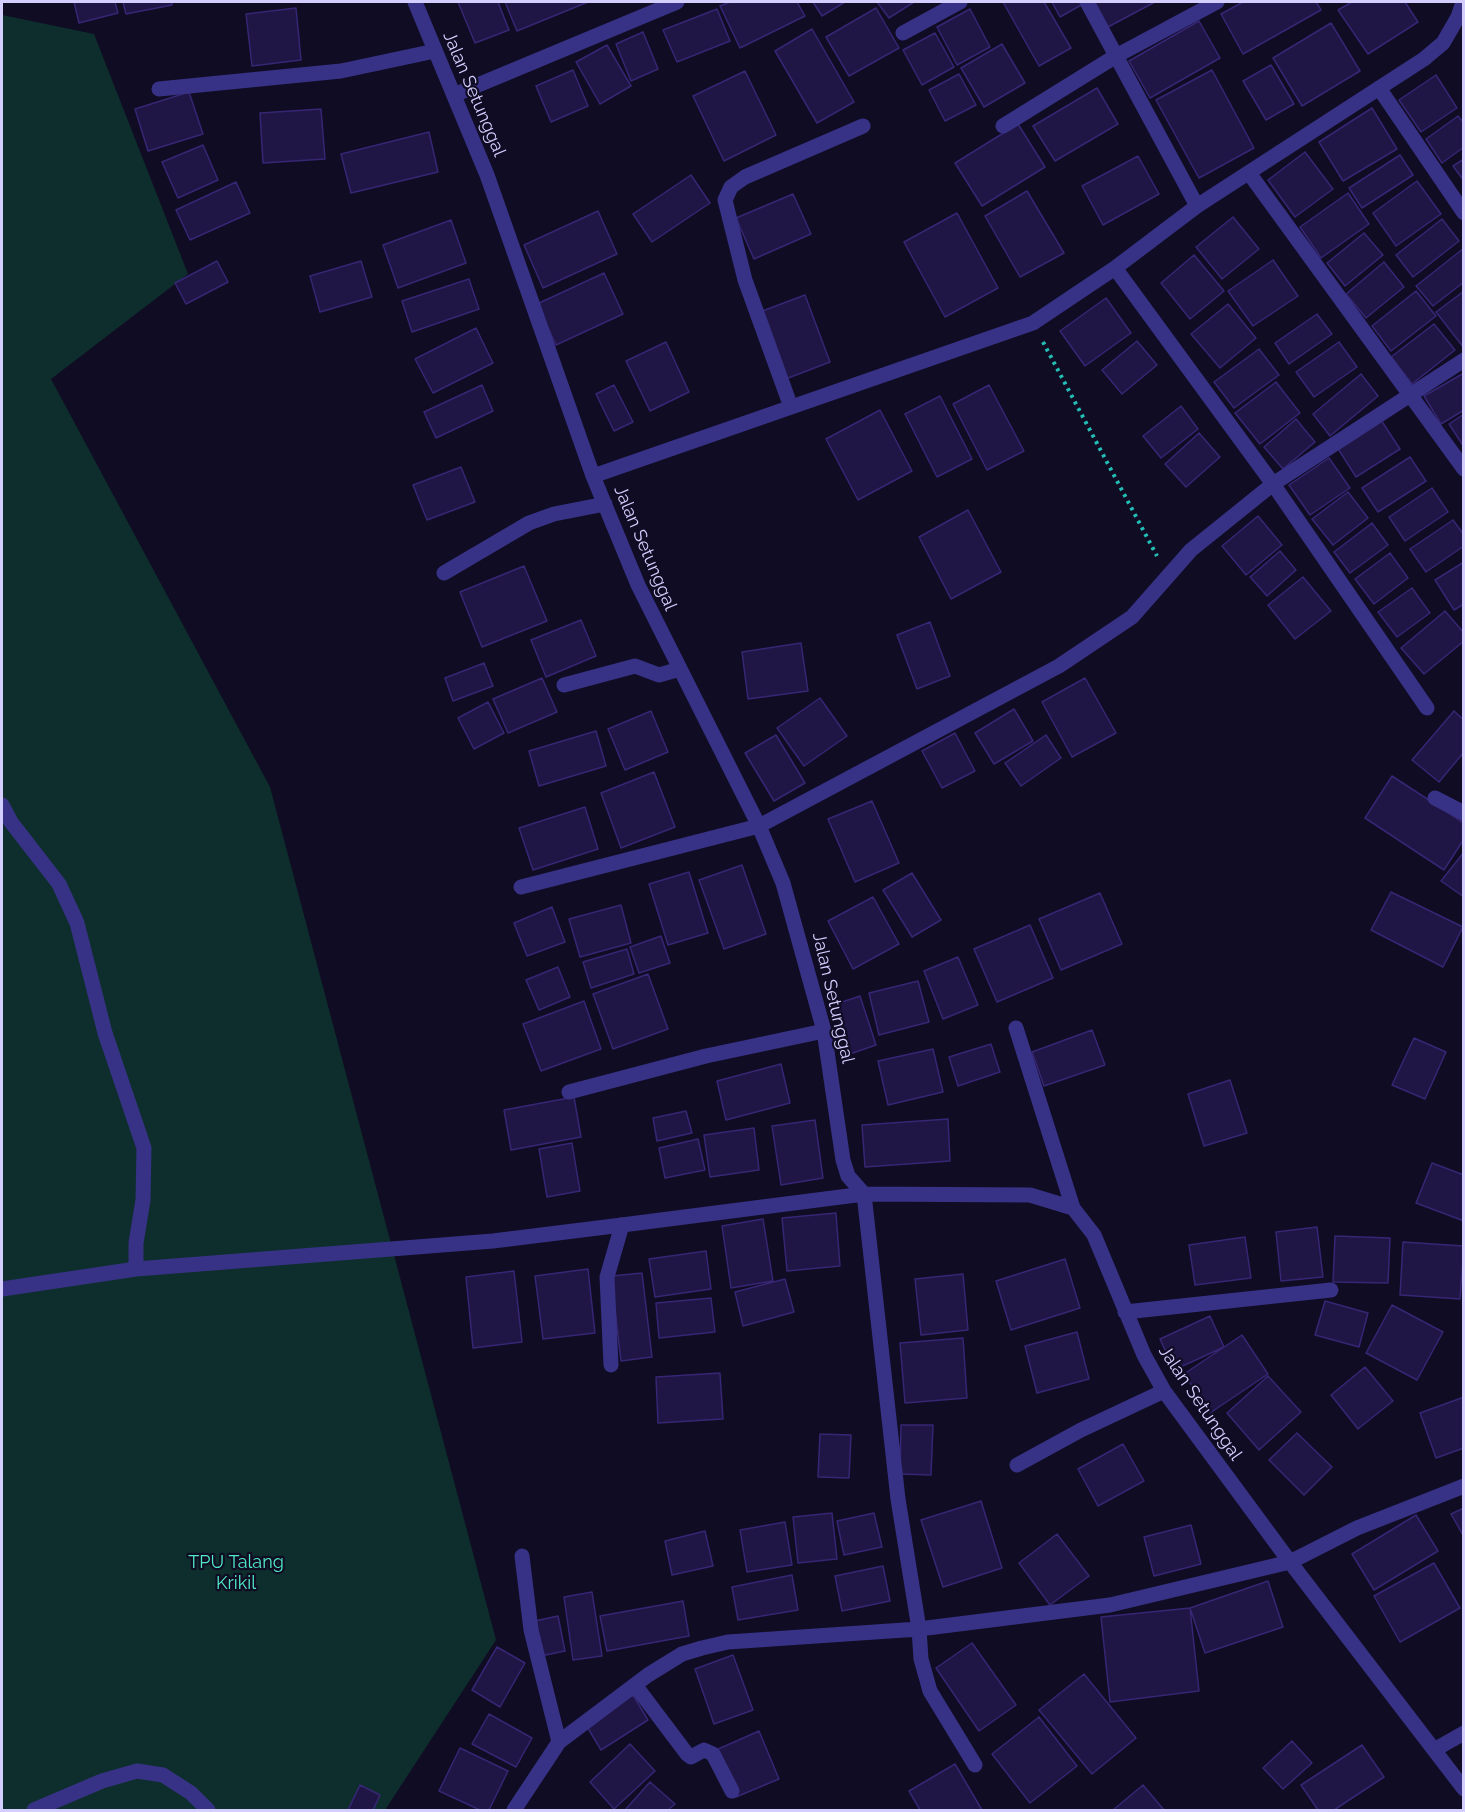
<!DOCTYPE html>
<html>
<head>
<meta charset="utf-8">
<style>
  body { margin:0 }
  #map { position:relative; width:1465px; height:1812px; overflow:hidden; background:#100c23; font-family:Raleway,sans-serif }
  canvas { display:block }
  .frame { position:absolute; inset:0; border:3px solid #d4ceff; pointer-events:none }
</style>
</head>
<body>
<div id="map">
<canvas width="1465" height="1812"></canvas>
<div class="frame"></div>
</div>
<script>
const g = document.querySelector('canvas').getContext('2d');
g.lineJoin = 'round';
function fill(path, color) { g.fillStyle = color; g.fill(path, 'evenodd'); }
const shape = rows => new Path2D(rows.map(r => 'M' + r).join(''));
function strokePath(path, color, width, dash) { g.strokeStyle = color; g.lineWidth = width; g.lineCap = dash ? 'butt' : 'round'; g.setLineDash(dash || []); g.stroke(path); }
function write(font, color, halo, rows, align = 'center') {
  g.font = font + ' Raleway,sans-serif'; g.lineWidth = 4.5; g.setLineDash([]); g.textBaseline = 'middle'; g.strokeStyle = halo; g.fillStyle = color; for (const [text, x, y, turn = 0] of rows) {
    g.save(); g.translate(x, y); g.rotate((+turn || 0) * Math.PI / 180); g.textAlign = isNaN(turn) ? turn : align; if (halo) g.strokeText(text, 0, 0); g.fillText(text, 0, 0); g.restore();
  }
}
fill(shape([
  [2,15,94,34,188,274,51,379,270,787,496,1640,385,1810,2,1810]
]), '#0e2e2d');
const building = shape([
  [74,2,115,2,118,13,79,23,74,2],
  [123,2,172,2,172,5,126,14,123,2],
  [458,2,498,2,509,30,475,43,458,2],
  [505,2,588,2,517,31,505,2],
  [730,2,797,2,805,16,740,48,720,6,730,2],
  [813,2,845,2,822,16,813,2],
  [877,2,914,2,889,18,877,2],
  [1003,2,1044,2,1071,48,1039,66,1003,2],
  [1052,2,1082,2,1083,4,1060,17,1052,2],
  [1094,2,1155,2,1108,27,1094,2],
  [1243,2,1316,2,1321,10,1243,54,1221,14,1243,2],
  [1352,2,1405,2,1418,22,1368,54,1338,10,1352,2],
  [296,8,301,60,252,66,246,14,296,8],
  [876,8,899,48,849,76,826,37,876,8],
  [717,9,730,41,677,62,663,30,717,9],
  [970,9,990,47,957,65,937,27,970,9],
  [1199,21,1220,58,1150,98,1129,61,1199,21],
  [1331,23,1360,71,1302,106,1273,58,1331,23],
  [812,29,854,102,817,123,775,51,812,29],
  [643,32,658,69,631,81,616,44,643,32],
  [935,33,954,67,922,85,903,50,935,33],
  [1002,44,1025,83,984,107,961,68,1002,44],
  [607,45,631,86,600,104,576,62,607,45],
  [1271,65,1294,104,1266,120,1243,81,1271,65],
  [573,70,588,106,551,122,536,86,573,70],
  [1212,70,1254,148,1199,178,1156,100,1212,70],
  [745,71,776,135,724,161,693,96,745,71],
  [959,74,976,105,945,121,929,90,959,74],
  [1436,75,1457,108,1421,132,1399,100,1436,75],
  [1097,88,1118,124,1055,161,1033,126,1097,88],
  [189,92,203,134,148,151,135,109,189,92],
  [1372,108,1397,149,1343,181,1319,142,1372,108],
  [321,109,325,159,263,163,260,113,321,109],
  [1458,116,1464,123,1464,147,1442,163,1426,139,1458,116],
  [1018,124,1045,167,982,206,955,163,1018,124],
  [429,132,438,172,351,193,341,154,429,132],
  [203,145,218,180,178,198,162,162,203,145],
  [1305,152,1333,189,1295,217,1268,180,1305,152],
  [1400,155,1413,175,1362,208,1349,188,1400,155],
  [1138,156,1159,194,1103,225,1082,186,1138,156],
  [1464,159,1464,181,1453,166,1464,159],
  [691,175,710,203,652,242,633,214,691,175],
  [1417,181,1441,214,1396,246,1373,213,1417,181],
  [236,182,250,213,190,240,176,210,236,182],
  [1027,191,1064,253,1020,277,985,216,1027,191],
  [1348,193,1369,224,1321,258,1300,227,1348,193],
  [793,194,811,234,754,259,736,218,793,194],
  [598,211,617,254,543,288,524,245,598,211],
  [957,213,998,288,945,317,904,242,957,213],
  [1233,217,1259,249,1222,279,1196,247,1233,217],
  [1442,219,1459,241,1413,277,1396,255,1442,219],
  [451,220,466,263,398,288,383,245,451,220],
  [1364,233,1383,255,1345,286,1327,263,1364,233],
  [1464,248,1464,282,1433,306,1416,286,1464,248],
  [1194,255,1224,291,1190,319,1161,283,1194,255],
  [1273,260,1298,296,1253,326,1228,291,1273,260],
  [217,261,228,282,186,304,175,283,217,261],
  [361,261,372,297,320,312,310,276,361,261],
  [1384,262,1404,287,1366,318,1346,294,1384,262],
  [604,273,623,314,556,345,537,304,604,273],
  [469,279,479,309,412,332,402,301,469,279],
  [1416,291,1436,316,1391,351,1372,326,1416,291],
  [1464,291,1464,348,1436,312,1464,291],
  [805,295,830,362,783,380,757,313,805,295],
  [1106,298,1131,333,1085,366,1060,331,1106,298],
  [1228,304,1256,338,1220,368,1191,334,1228,304],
  [1317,314,1332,334,1289,364,1275,343,1317,314],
  [1434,324,1455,350,1412,384,1391,357,1434,324],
  [476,328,493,363,433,393,415,359,476,328],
  [1137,341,1157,365,1122,394,1102,370,1137,341],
  [666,342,689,392,650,411,626,361,666,342],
  [1339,342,1357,367,1314,397,1296,372,1339,342],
  [1259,349,1279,375,1234,408,1214,382,1259,349],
  [1464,373,1464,410,1441,424,1424,396,1464,373],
  [1361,374,1378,396,1330,436,1313,414,1361,374],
  [1276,382,1300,413,1260,444,1235,413,1276,382],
  [482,385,493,411,436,438,424,412,482,385],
  [614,385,633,422,614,431,596,394,614,385],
  [989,385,1024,451,987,470,953,404,989,385],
  [940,396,972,459,937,477,905,414,940,396],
  [1181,406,1198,429,1161,458,1143,436,1181,406],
  [880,410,912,471,858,500,826,439,880,410],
  [1464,414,1464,447,1449,424,1464,414],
  [1296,419,1315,442,1283,469,1264,447,1296,419],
  [1381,420,1400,449,1356,477,1337,447,1381,420],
  [1199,433,1220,457,1186,487,1165,464,1199,433],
  [1410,457,1426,481,1378,512,1362,488,1410,457],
  [1329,458,1350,488,1310,515,1289,485,1329,458],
  [461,467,475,502,427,520,413,485,461,467],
  [1432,488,1448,512,1405,541,1389,517,1432,488],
  [1348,492,1368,518,1333,545,1312,519,1348,492],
  [968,510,1001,572,951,599,919,537,968,510],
  [1258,516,1282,545,1246,575,1222,546,1258,516],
  [1453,520,1464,535,1464,546,1426,572,1410,549,1453,520],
  [1372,523,1388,545,1350,573,1334,552,1372,523],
  [1280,551,1296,570,1267,596,1250,577,1280,551],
  [1390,553,1408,578,1374,604,1355,579,1390,553],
  [1464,562,1464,604,1454,610,1435,580,1464,562],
  [524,566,547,621,482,647,460,592,524,566],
  [1303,577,1331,611,1295,639,1268,605,1303,577],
  [1412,588,1430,613,1397,637,1378,612,1412,588],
  [1445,611,1464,633,1464,641,1424,674,1401,648,1445,611],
  [581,620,596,656,546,677,531,640,581,620],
  [930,622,950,676,917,689,897,635,930,622],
  [801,643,808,691,748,699,742,652,801,643],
  [484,663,493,686,453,701,445,678,484,663],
  [542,678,557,712,508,733,493,699,542,678],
  [1085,678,1116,733,1072,757,1042,702,1085,678],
  [820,698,847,736,804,766,777,728,820,698],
  [488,702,504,733,474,749,458,718,488,702],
  [1014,709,1033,741,994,764,975,733,1014,709],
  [651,711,668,752,625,770,608,729,651,711],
  [1454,711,1464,720,1464,752,1439,782,1412,760,1454,711],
  [596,731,606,766,539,786,529,751,596,731],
  [955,733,975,771,942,788,922,751,955,733],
  [776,735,805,783,774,801,745,753,776,735],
  [1046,735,1061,758,1021,786,1005,763,1046,735],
  [654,772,675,827,621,848,601,793,654,772],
  [1392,776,1464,823,1464,839,1444,870,1365,818,1392,776],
  [872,801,899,863,855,882,828,819,872,801],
  [585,807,598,849,533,870,519,828,585,807],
  [1464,852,1464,897,1441,881,1464,852],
  [742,865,766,934,724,949,699,880,742,865],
  [689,872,708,933,668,945,649,884,689,872],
  [912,873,941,920,912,937,883,890,912,873],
  [1391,892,1463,927,1443,967,1371,930,1391,892],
  [1100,893,1122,944,1061,970,1039,919,1100,893],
  [873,897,899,944,853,969,828,921,873,897],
  [621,905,631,943,580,957,569,919,621,905],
  [552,907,565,942,527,956,514,923,552,907],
  [1030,925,1053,978,997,1002,974,949,1030,925],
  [661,936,670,963,639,973,630,947,661,936],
  [627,949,634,974,591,988,583,962,627,949],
  [958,957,978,1005,943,1019,924,971,958,957],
  [558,967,570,997,539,1010,526,980,558,967],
  [648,974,668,1029,613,1049,593,994,648,974],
  [918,981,929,1022,879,1035,869,993,918,981],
  [860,996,876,1045,850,1054,833,1005,860,996],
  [584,1001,601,1049,541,1071,523,1024,584,1001],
  [1092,1030,1105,1065,1044,1086,1032,1052,1092,1030],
  [1414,1038,1446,1052,1425,1099,1392,1085,1414,1038],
  [991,1044,1000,1072,958,1086,949,1057,991,1044],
  [933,1049,943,1092,888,1105,878,1061,933,1049],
  [781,1064,790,1103,726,1120,717,1081,781,1064],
  [1230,1080,1247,1133,1204,1146,1188,1094,1230,1080],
  [574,1097,581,1137,511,1150,504,1110,574,1097],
  [686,1111,692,1133,657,1141,653,1118,686,1111],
  [948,1119,950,1161,865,1167,862,1125,948,1119],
  [815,1120,823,1178,781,1185,772,1126,815,1120],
  [754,1128,759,1170,710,1177,704,1135,754,1128],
  [698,1139,705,1170,665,1178,659,1148,698,1139],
  [572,1143,580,1191,547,1197,539,1149,572,1143],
  [1432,1163,1464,1175,1464,1221,1416,1203,1432,1163],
  [836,1213,840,1266,787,1271,782,1218,836,1213],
  [763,1219,773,1281,731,1288,722,1226,763,1219],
  [1317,1227,1323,1277,1281,1281,1276,1232,1317,1227],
  [1335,1236,1390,1238,1388,1283,1333,1282,1335,1236],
  [1245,1237,1251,1278,1195,1285,1189,1245,1245,1237],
  [1403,1242,1464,1246,1460,1299,1400,1295,1403,1242],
  [706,1251,711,1289,655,1297,649,1259,706,1251],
  [1065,1259,1080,1308,1011,1330,996,1281,1065,1259],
  [588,1269,595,1333,543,1339,535,1276,588,1269],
  [514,1271,522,1342,473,1348,466,1277,514,1271],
  [642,1273,652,1357,621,1361,611,1276,642,1273],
  [963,1274,968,1330,921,1335,915,1279,963,1274],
  [785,1279,794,1312,743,1326,735,1292,785,1279],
  [711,1298,715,1332,659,1338,656,1303,711,1298],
  [1325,1301,1368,1313,1359,1347,1315,1335,1325,1301],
  [1392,1305,1443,1332,1417,1380,1366,1353,1392,1305],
  [1210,1316,1224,1347,1174,1370,1160,1339,1210,1316],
  [1077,1332,1089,1379,1037,1393,1025,1346,1077,1332],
  [1242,1335,1268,1374,1210,1413,1184,1374,1242,1335],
  [963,1338,967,1398,905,1403,900,1343,963,1338],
  [1365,1367,1393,1401,1358,1429,1331,1395,1365,1367],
  [720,1373,723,1419,658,1423,656,1377,720,1373],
  [1268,1376,1301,1412,1259,1450,1227,1413,1268,1376],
  [1464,1397,1464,1448,1436,1458,1420,1413,1464,1397],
  [901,1425,933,1425,931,1475,900,1474,901,1425],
  [1297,1433,1332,1467,1304,1495,1269,1460,1297,1433],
  [820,1434,851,1435,849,1478,818,1477,820,1434],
  [1123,1444,1144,1481,1098,1506,1078,1469,1123,1444],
  [981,1501,1002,1568,943,1587,921,1520,981,1501],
  [1464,1508,1464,1537,1451,1514,1464,1508],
  [832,1513,837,1559,798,1563,793,1517,832,1513],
  [874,1513,882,1547,844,1555,837,1521,874,1513],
  [1416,1515,1438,1551,1374,1590,1352,1554,1416,1515],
  [785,1522,792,1565,747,1572,740,1530,785,1522],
  [1191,1525,1201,1564,1154,1576,1144,1537,1191,1525],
  [705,1531,713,1566,672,1575,665,1541,705,1531],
  [1057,1534,1089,1576,1050,1605,1019,1563,1057,1534],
  [1434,1563,1460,1608,1400,1642,1374,1596,1434,1563],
  [883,1566,890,1601,842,1611,835,1576,883,1566],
  [792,1575,798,1610,738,1620,732,1587,792,1575],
  [1268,1581,1283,1627,1205,1653,1190,1608,1268,1581],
  [592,1592,602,1656,573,1660,564,1597,592,1592],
  [683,1601,689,1636,607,1651,600,1616,683,1601],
  [1190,1608,1199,1691,1110,1702,1101,1617,1190,1608],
  [558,1616,565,1651,541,1656,535,1621,558,1616],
  [972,1643,1016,1705,979,1731,936,1668,972,1643],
  [497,1647,525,1663,500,1707,472,1690,497,1647],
  [733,1655,753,1710,714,1724,695,1669,733,1655],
  [1084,1674,1136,1738,1092,1774,1039,1710,1084,1674],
  [633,1695,648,1720,601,1750,586,1725,633,1695],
  [489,1714,532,1738,516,1767,472,1744,489,1714],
  [1039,1717,1077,1766,1030,1803,992,1754,1039,1717],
  [759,1731,779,1779,736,1797,716,1750,759,1731],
  [1292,1741,1312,1763,1283,1789,1263,1768,1292,1741],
  [630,1744,655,1771,614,1809,590,1782,630,1744],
  [1362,1745,1384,1777,1334,1810,1318,1810,1301,1785,1362,1745],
  [460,1748,508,1771,489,1810,480,1810,439,1791,460,1748],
  [955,1764,982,1810,920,1810,909,1791,955,1764],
  [650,1782,675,1804,668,1810,625,1810,650,1782],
  [360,1785,380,1795,373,1810,348,1810,360,1785],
  [1143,1785,1164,1810,1113,1810,1143,1785]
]);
fill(building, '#201646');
strokePath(building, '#362674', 1.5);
strokePath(shape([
  [1043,342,1157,556]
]), '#23beb6', 4, [3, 4.5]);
strokePath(shape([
  [2,805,11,822,59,884,77,923,105,1033,144,1148,143,1200,136,1243,136,1269],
  [2,1289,136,1269,493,1241,622,1225],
  [34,1810,102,1781,137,1771,163,1775,191,1793,208,1810]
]), '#373286', 15);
strokePath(shape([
  [415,2,487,175,593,476,638,585,759,826,783,883,824,1031,843,1160,848,1176,864,1194,1030,1195,1073,1208,1094,1235,1144,1355,1164,1391,1290,1562,1464,1789],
  [1087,2,1197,206],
  [903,33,960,2],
  [1379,88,1464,213],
  [159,89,341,71,435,51],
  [454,95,677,2],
  [1003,126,1116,56,1217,2],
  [1249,173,1464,469],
  [1115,268,1273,484,1427,708],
  [791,407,745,280,725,200,731,187,745,177,863,126],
  [593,476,1033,323,1115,268,1197,206,1424,59,1443,43,1458,17,1463,2],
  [444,573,529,523,554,514,605,504],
  [564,685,635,666,659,675,680,669],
  [1435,798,1464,813],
  [521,887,759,826,1059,666,1132,617,1191,550,1273,484,1464,360],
  [1016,1028,1073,1208],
  [569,1092,706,1056,824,1031],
  [1125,1312,1331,1290],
  [611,1365,607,1277,622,1225,864,1194,898,1499,919,1629,921,1659,930,1691,975,1765],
  [1017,1465,1081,1430,1164,1391],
  [522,1556,531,1630,559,1742],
  [635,1685,687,1754,691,1757,704,1750,713,1754,732,1791],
  [1434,1750,1464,1733],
  [514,1810,559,1742,648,1675,682,1654,702,1648,728,1642,919,1629,1110,1605,1290,1562,1357,1528,1464,1486]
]), '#373286', 15);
write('18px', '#d4ceff', '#100c23', [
  ["Jalan Setunggal",474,94,67],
  ["Jalan Setunggal",645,548,67],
  ["Jalan Setunggal",833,998,77],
  ["Jalan Setunggal",1200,1403,56]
]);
write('18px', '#4feac5', '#100c23', [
  ["TPU Talang",236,1563],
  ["Krikil",236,1584]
]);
</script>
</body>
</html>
